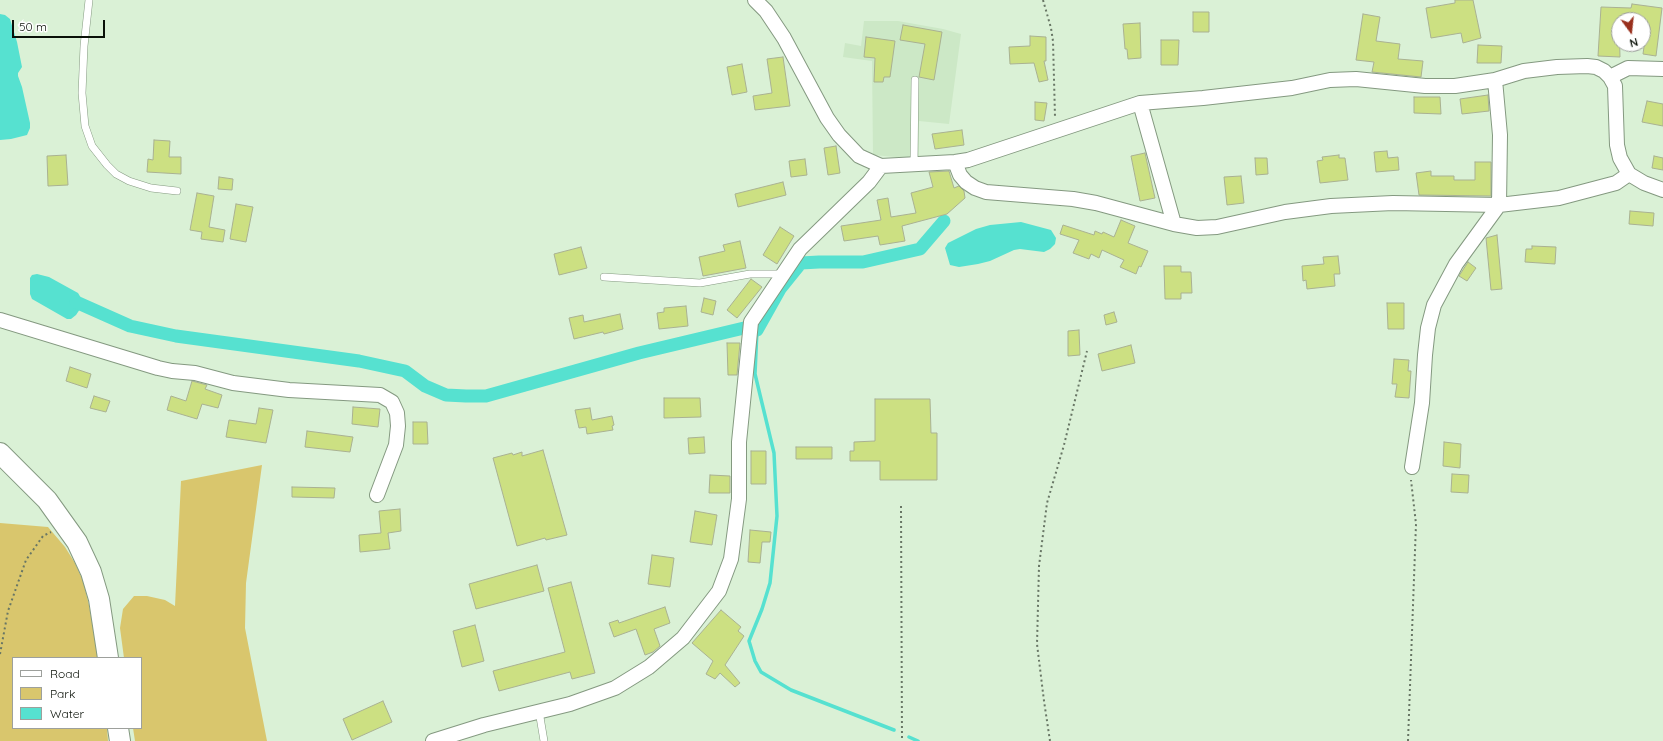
<!DOCTYPE html>
<html>
<head>
<meta charset="utf-8">
<style>
  body { margin:0 }
  #map { position:relative; width:1663px; height:741px; overflow:hidden; background:#daf1d6; font-family:Quicksand,sans-serif }
  canvas { display:block }
  .legend { position:absolute; left:12px; top:657px; width:130px; height:72px; box-sizing:border-box; background:#fff; border:1px solid #9da09c; margin:0; padding:5px 7px; list-style:none; font-size:12px; color:#0a1108 }
  .legend li { display:flex; align-items:center; gap:8px; height:20px }
  .legend b { width:20px; border:1px solid #9da09c }
  .north { position:absolute; left:1611px; top:12px; width:40px; height:40px; box-sizing:border-box; background:#fff; border:1px solid #9da09c; border-radius:50%; rotate:165deg; font-size:11px; font-weight:700; line-height:16px; text-align:center; color:#0a1108 }
  .north::after { content:''; display:block; margin:auto; width:14px; height:18px; background:#99301d; clip-path:polygon(50% 0,100% 100%,50% 72%,0 100%) }
  .scale { position:absolute; left:12px; top:20px; width:93px; height:18px; box-sizing:border-box; border:2px solid #0a1108; border-top:0; padding-left:5px; font-size:12px; line-height:14px; white-space:nowrap; color:#0a1108; -webkit-text-stroke:3px #fff; paint-order:stroke }
</style>
</head>
<body>
<div id="map">
<canvas width="1663" height="741"></canvas>
<ul class="legend">
<li><b style="height:5px;background:#fff"></b>Road</li>
<li><b style="height:11px;background:#d9c66d"></b>Park</li>
<li><b style="height:11px;background:#56e1d0"></b>Water</li>
</ul>
<div class="north">N</div>
<div class="scale">50 m</div>
</div>
<script>
const g = document.querySelector('canvas').getContext('2d');
g.lineJoin = 'round';
function fill(path, color) { g.fillStyle = color; g.fill(path, 'evenodd'); }
const shape = rows => new Path2D(rows.map(r => 'M' + r).join(''));
function strokePath(path, color, width, dash) { g.strokeStyle = color; g.lineWidth = width; g.lineCap = dash ? 'butt' : 'round'; g.setLineDash(dash || []); g.stroke(path); }
fill(shape([
  [864,21,898,21,943,29,961,34,949,124,919,121,919,159,873,155,872,61,843,57,845,43,861,46]
]), '#cce8c6');
fill(shape([
  [262,465,246,583,245,628,267,741,135,741,133,728,141,728,141,658,124,658,120,628,123,609,134,596,147,596,165,600,175,606,181,481],
  [0,523,48,527,65,547,75,563,83,581,89,605,98,658,13,658,13,728,107,728,108,741,0,741]
]), '#d9c66d');
fill(shape([
  [0,14,5,15,10,19,17,42,22,67,18,73,18,76,22,87,30,123,30,128,27,135,11,139,0,140],
  [1021,222,1051,230,1056,238,1055,244,1050,249,1044,252,1020,249,1014,250,990,261,978,264,959,267,950,265,945,248,948,243,976,229,990,225],
  [37,274,49,277,78,293,84,303,76,315,71,319,67,319,32,299,30,294,30,278,32,275]
]), '#56e1d0');
strokePath(shape([
  [757,330,755,374,774,453,777,516,770,583,762,609,749,641,755,661,761,672,791,690,894,730],
  [909,737,918,741]
]), '#56e1d0', 3.5);
strokePath(shape([
  [76,302,130,326,176,336,359,361,405,371,425,386,446,395,466,396,486,396,639,353,744,328],
  [757,330,780,289,801,263,819,262,863,262,920,249,944,221]
]), '#56e1d0', 13);
const building = shape([
  [1455,0,1473,0,1481,38,1463,43,1461,33,1431,38,1426,8,1455,3,1455,0],
  [1632,4,1662,8,1656,56,1643,54,1647,25,1643,25,1643,20,1619,20,1620,57,1598,56,1601,7,1631,8,1632,4],
  [1193,12,1209,12,1209,32,1193,32,1193,12],
  [1363,14,1380,17,1376,41,1400,44,1398,59,1423,61,1421,77,1372,72,1374,62,1356,60,1363,14],
  [1140,23,1141,58,1128,59,1127,49,1125,49,1123,24,1140,23],
  [903,25,942,32,934,80,919,77,925,44,900,40,903,25],
  [1030,36,1046,37,1046,61,1044,61,1048,80,1039,82,1034,63,1010,64,1009,47,1030,46,1030,36],
  [866,37,895,41,890,77,884,77,883,82,874,82,875,58,864,57,866,37],
  [1161,40,1179,40,1178,65,1161,65,1161,40],
  [1478,45,1502,46,1501,63,1477,63,1478,45],
  [783,57,790,106,755,110,753,96,772,93,767,59,783,57],
  [742,64,747,92,732,95,727,67,742,64],
  [1488,95,1489,111,1462,114,1460,99,1488,95],
  [1414,97,1440,97,1441,114,1414,113,1414,97],
  [1647,101,1663,104,1663,126,1642,122,1647,101],
  [1035,102,1047,103,1044,121,1035,120,1035,102],
  [962,130,964,145,935,149,932,134,962,130],
  [154,140,170,141,169,157,181,157,181,174,147,172,148,159,153,160,154,140],
  [836,146,840,173,828,175,824,148,836,146],
  [1387,151,1388,158,1398,157,1399,170,1376,172,1374,152,1387,151],
  [1145,153,1155,198,1140,201,1131,156,1145,153],
  [66,155,68,185,48,186,47,156,66,155],
  [1339,155,1339,158,1345,158,1348,180,1320,183,1317,161,1323,160,1322,157,1339,155],
  [1654,156,1663,158,1663,170,1652,168,1654,156],
  [1255,158,1267,158,1268,174,1256,175,1255,158],
  [805,159,807,175,791,177,789,161,805,159],
  [1475,162,1491,162,1491,196,1419,195,1416,173,1431,171,1431,176,1454,176,1454,180,1475,180,1475,162],
  [949,171,954,188,959,186,964,191,965,198,947,214,902,226,905,241,880,245,878,236,844,241,841,226,881,220,877,200,888,198,891,217,916,213,911,193,933,187,929,172,949,171],
  [1241,176,1244,203,1227,205,1224,177,1241,176],
  [219,177,233,179,232,190,218,189,219,177],
  [783,182,786,195,738,207,735,194,783,182],
  [197,193,214,196,209,227,225,230,223,242,201,239,202,232,190,230,197,193],
  [236,204,253,207,246,242,230,239,236,204],
  [1630,211,1654,213,1653,226,1629,224,1630,211],
  [1121,220,1135,226,1128,243,1148,251,1141,267,1139,266,1136,274,1120,267,1124,260,1102,250,1099,258,1091,254,1089,259,1073,253,1079,240,1060,234,1063,225,1094,235,1095,231,1102,234,1103,232,1114,237,1121,220],
  [780,227,794,236,777,264,763,255,780,227],
  [1497,235,1502,289,1491,290,1486,238,1497,235],
  [740,241,746,268,703,276,699,257,725,251,723,245,740,241],
  [1532,246,1556,247,1555,264,1525,262,1526,249,1532,249,1532,246],
  [581,247,587,268,559,275,554,254,581,247],
  [1338,256,1340,274,1334,274,1335,286,1307,289,1306,280,1303,281,1302,266,1324,264,1323,257,1338,256],
  [1468,262,1476,268,1467,281,1459,276,1468,262],
  [1164,266,1181,266,1181,272,1191,272,1192,293,1181,293,1181,299,1165,299,1164,266],
  [751,279,762,287,737,318,727,310,751,279],
  [704,298,716,301,713,315,701,312,704,298],
  [1387,303,1404,303,1404,329,1388,329,1387,303],
  [686,306,688,326,659,329,657,313,664,312,664,308,686,306],
  [1114,312,1117,322,1106,325,1104,315,1114,312],
  [620,314,623,329,604,334,603,332,574,339,569,318,583,315,584,322,620,314],
  [1079,330,1080,355,1068,356,1068,331,1079,330],
  [727,343,740,343,737,375,728,375,727,343],
  [1131,345,1135,363,1102,371,1098,354,1131,345],
  [1394,359,1409,360,1408,371,1411,371,1409,398,1395,397,1397,384,1392,384,1394,359],
  [70,367,91,374,87,388,66,381,70,367],
  [192,381,207,385,205,389,222,395,218,408,202,404,197,419,167,410,171,396,186,401,192,381],
  [94,396,110,401,106,412,90,408,94,396],
  [664,398,700,398,701,417,664,418,664,398],
  [875,399,930,399,931,433,937,433,937,480,880,480,880,461,850,461,850,451,854,451,854,442,875,441,875,399],
  [353,407,380,409,378,427,352,424,353,407],
  [259,408,273,410,266,443,226,437,229,420,256,424,259,408],
  [590,408,592,420,612,416,614,425,612,426,613,430,587,434,586,427,579,428,575,410,590,408],
  [413,422,427,422,428,444,413,444,413,422],
  [307,431,353,437,350,452,305,447,307,431],
  [704,437,705,453,689,454,688,438,704,437],
  [1444,442,1461,444,1460,468,1443,466,1444,442],
  [796,447,832,447,832,459,796,459,796,447],
  [543,450,567,535,546,540,545,538,517,546,493,458,512,453,513,455,522,452,522,456,543,450],
  [751,451,766,451,766,484,751,484,751,451],
  [1452,474,1469,475,1468,493,1451,492,1452,474],
  [710,475,730,476,730,493,709,493,710,475],
  [292,487,335,488,334,498,292,497,292,487],
  [400,509,401,531,388,533,390,549,360,552,359,535,381,533,379,511,400,509],
  [695,511,717,515,712,545,690,542,695,511],
  [750,530,771,532,770,542,762,542,760,563,748,562,750,530],
  [652,555,674,558,670,587,648,584,652,555],
  [537,565,544,591,476,609,469,584,537,565],
  [571,582,595,673,572,679,570,672,499,691,493,671,565,652,548,588,571,582],
  [665,607,670,623,654,629,660,646,653,652,645,655,636,629,614,637,609,623,618,620,619,623,665,607],
  [721,610,741,627,738,631,744,636,725,665,740,683,735,687,720,673,715,679,706,674,713,661,692,643,721,610],
  [475,625,484,661,462,667,453,631,475,625],
  [383,701,392,722,352,740,343,719,383,701]
]);
fill(building, '#cce082');
strokePath(building, '#a9b192', 1);
const lane = shape([
  [89,0,84,46,82,93,85,126,92,146,107,165,116,174,129,181,151,188,177,191],
  [914,165,915,80],
  [604,277,700,283,750,274,783,274],
  [539,711,544,741]
]);
const street = shape([
  [755,0,766,11,784,38,827,118,839,135,859,156,881,166,955,162,968,160,1140,103,1203,98,1292,88,1330,80,1356,79,1425,86,1455,86,1495,80,1524,71,1557,67,1587,66,1596,67,1604,71,1610,77,1615,86,1617,145,1620,158,1629,174,1644,183,1663,190],
  [1610,77,1628,68,1663,69],
  [1140,103,1174,224],
  [955,162,960,175,966,182,975,188,986,192,1073,199,1096,203,1174,224,1197,228,1217,227,1285,212,1331,206,1393,203,1499,205,1559,198,1616,183,1629,174],
  [0,320,158,368,172,371,195,373,233,383,289,390,380,395,392,402,397,413,398,426,396,445,377,495],
  [1412,467,1422,403,1425,355,1428,328,1434,305,1456,264,1499,205,1500,135,1495,80],
  [433,741,484,725,570,704,615,688,649,667,683,638,719,591,731,559,739,499,739,442,751,322,800,249,869,182,881,166]
]);
const secondary = shape([
  [0,453,47,500,77,542,91,572,99,599,108,658],
  [118,728,120,741]
]);
strokePath(lane, '#849980', 8);
strokePath(street, '#849980', 16);
strokePath(secondary, '#849980', 22);
strokePath(shape([
  [1043,0,1051,28,1053,41,1055,117],
  [901,506,902,741],
  [0,654,8,611,26,560,43,536,51,532],
  [1050,741,1044,701,1037,644,1039,566,1047,503,1064,445,1087,351],
  [1408,741,1416,524,1411,480]
]), '#687665', 2, [2, 3]);
strokePath(lane, '#fff', 7);
strokePath(street, '#fff', 14);
strokePath(secondary, '#fff', 20);
</script>
</body>
</html>
